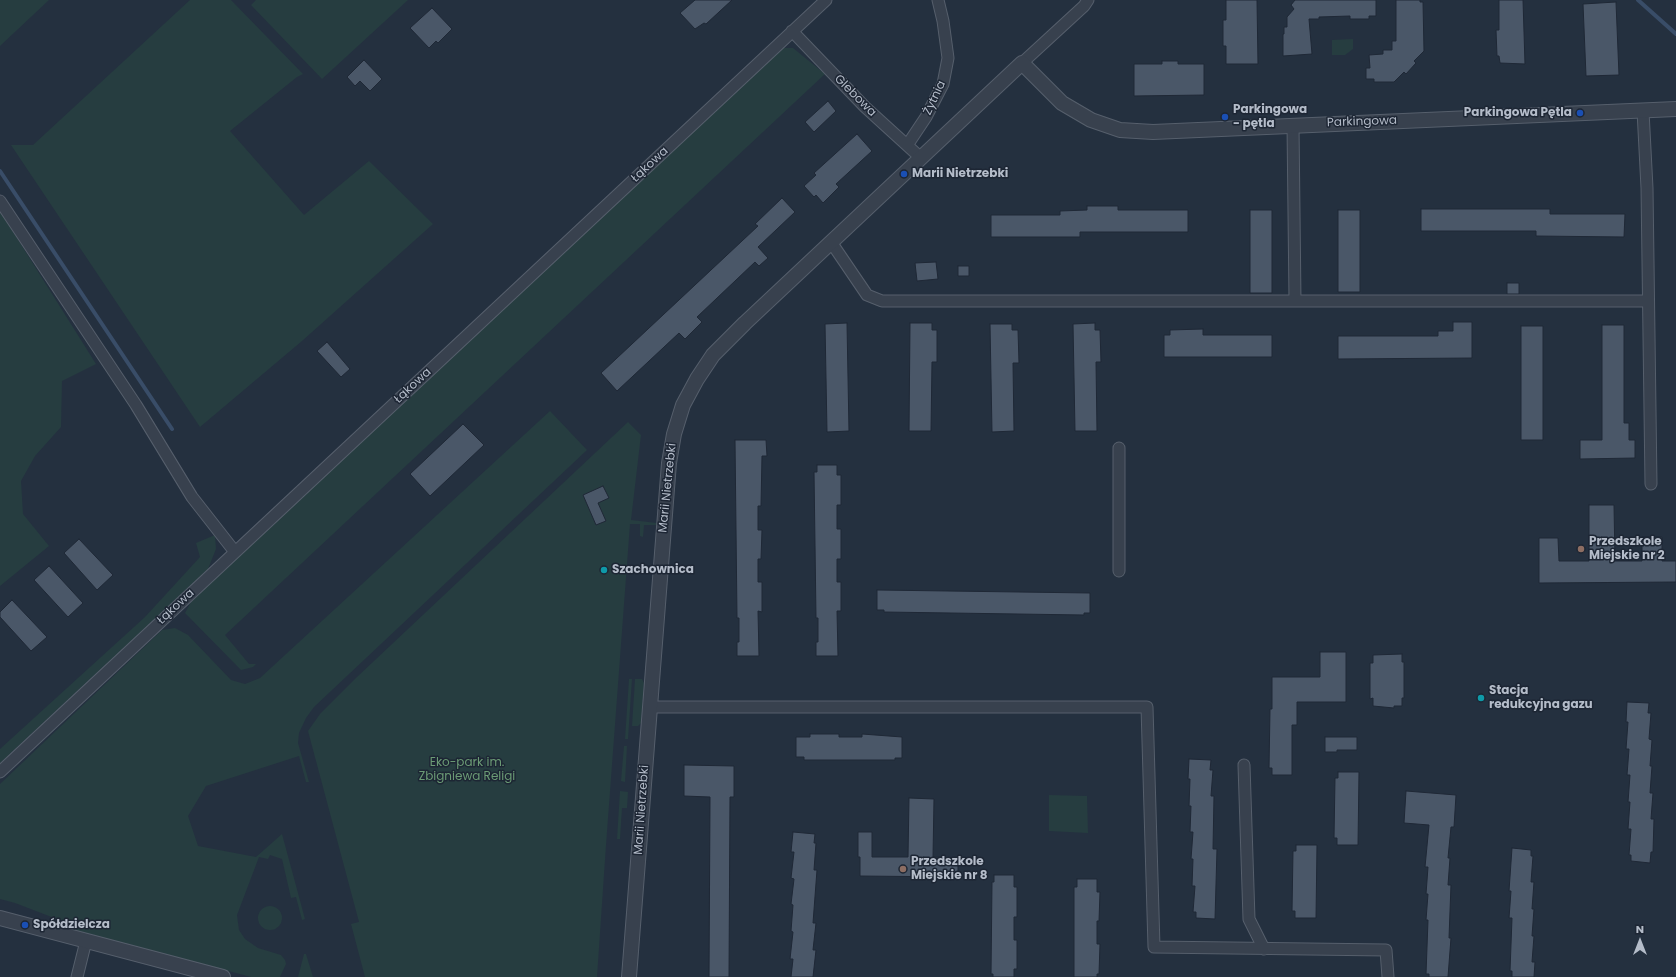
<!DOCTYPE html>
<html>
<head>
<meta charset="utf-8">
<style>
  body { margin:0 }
  #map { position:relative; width:1676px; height:977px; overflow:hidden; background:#24303f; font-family:Poppins,sans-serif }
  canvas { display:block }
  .north { position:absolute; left:1620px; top:921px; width:40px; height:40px; -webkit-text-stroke:3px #1d2634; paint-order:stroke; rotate:0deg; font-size:11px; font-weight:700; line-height:16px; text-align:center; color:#b4bcc9 }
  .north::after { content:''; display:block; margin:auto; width:14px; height:18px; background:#b4bcc9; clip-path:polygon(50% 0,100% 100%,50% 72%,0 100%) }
</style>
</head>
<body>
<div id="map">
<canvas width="1676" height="977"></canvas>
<div class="north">N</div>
</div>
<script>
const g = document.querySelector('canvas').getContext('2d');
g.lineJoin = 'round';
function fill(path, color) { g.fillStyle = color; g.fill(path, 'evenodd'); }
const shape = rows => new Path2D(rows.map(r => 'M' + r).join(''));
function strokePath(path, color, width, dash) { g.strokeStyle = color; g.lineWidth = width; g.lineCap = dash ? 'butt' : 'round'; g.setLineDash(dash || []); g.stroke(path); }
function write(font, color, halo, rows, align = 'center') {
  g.font = font + ' Poppins,sans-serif'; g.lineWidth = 3; g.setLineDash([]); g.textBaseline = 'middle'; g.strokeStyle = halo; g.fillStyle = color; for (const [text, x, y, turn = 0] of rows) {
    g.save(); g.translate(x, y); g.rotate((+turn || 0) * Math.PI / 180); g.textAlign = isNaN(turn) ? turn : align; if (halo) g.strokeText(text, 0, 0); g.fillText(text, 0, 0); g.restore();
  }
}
fill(shape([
  [0,0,49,0,0,46],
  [190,0,231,0,303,74,297,77,230,131,304,215,369,161,433,224,302,341,200,427,11,145,33,145],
  [256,0,408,0,322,79,251,5],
  [1353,39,1353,49,1345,55,1332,55,1332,40],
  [778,48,793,48,825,74,225,635,249,664,256,664,253,667,241,670,185,613,191,602],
  [0,211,96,364,62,381,61,427,35,456,21,481,23,514,49,546,0,586],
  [550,411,587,450,314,707,306,718,299,733,298,743,309,782,306,782,299,756,206,786,188,816,198,846,256,857,282,834,305,919,302,920,296,897,291,898,282,859,270,855,268,859,259,857,237,915,239,930,245,939,258,948,281,955,285,960,286,964,280,977,251,977,68,928,70,924,15,903,0,899,0,784,162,630,175,628,188,635,231,680,245,684,260,678],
  [628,422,641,435,631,520,657,523,656,525,644,525,643,537,640,536,640,524,630,524,606,845,597,977,365,977,351,924,359,922,308,731,320,714,357,677],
  [215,535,216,549,208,569,0,763,0,749,145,617,200,557,196,543],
  [629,679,632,679,628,739,625,739],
  [635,679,642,679,644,683,641,723,638,726,632,726],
  [624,746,627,746,625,782,621,781],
  [620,791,628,792,627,808,622,808,620,839,617,839],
  [1049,795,1087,796,1088,833,1049,831],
  '258 918a12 12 0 1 1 24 0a12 12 0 1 1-24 0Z',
  [304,954,306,954,313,977,298,977]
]), '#263d40');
strokePath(shape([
  [1638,0,1676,34],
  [0,171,172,429]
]), '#394d68', 4);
const building = shape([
  [695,0,732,0,706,24,704,23,695,29,680,13,695,0],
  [1226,0,1257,0,1258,64,1226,64,1226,46,1223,46,1223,20,1226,20,1226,0],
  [1295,0,1376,0,1376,16,1369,16,1369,19,1350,19,1350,16,1319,17,1319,19,1309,19,1312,54,1283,56,1283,34,1284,34,1284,27,1287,27,1287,17,1294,9,1291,5,1295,0],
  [1396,0,1420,0,1420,2,1423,2,1424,51,1414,61,1416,63,1406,74,1404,72,1394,82,1374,82,1374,79,1366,79,1366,68,1370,68,1369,55,1383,54,1383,50,1392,50,1392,41,1396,41,1396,0],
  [1499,0,1523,0,1525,64,1500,63,1499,56,1497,56,1496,30,1499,30,1499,0],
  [1616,2,1619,75,1586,76,1583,4,1616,2],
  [432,8,452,29,438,43,436,41,429,48,410,28,432,8],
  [364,60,382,79,370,91,360,81,355,86,347,77,364,60],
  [1162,61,1178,61,1178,64,1204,64,1204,95,1134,96,1134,64,1162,64,1162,61],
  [828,101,836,111,814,132,805,122,828,101],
  [857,134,872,151,836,184,839,187,823,203,816,195,814,197,804,186,816,175,814,173,857,134],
  [782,198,795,212,758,247,768,258,759,266,755,262,697,317,702,322,685,339,679,333,617,391,601,373,758,226,755,224,782,198],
  [1087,206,1118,206,1118,210,1188,210,1188,232,1080,232,1080,237,991,237,991,215,1060,215,1060,211,1087,210,1087,206],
  [1421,209,1550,209,1550,214,1625,214,1624,237,1536,236,1536,231,1421,231,1421,209],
  [1250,210,1272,210,1272,293,1250,293,1250,210],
  [1338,210,1360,210,1360,292,1338,292,1338,210],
  [936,262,938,279,917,281,915,263,936,262],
  [958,266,969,266,969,276,958,276,958,266],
  [1507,283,1519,283,1519,294,1507,294,1507,283],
  [1453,322,1472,322,1472,358,1338,359,1338,336,1438,336,1438,331,1453,331,1453,322],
  [847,323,849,431,827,432,825,324,847,323],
  [910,323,932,323,932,330,937,330,937,362,932,362,931,431,909,431,910,323],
  [1095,323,1095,330,1100,330,1101,362,1096,362,1097,431,1075,431,1073,324,1095,323],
  [990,324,1012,324,1012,330,1018,330,1019,363,1013,363,1014,431,992,432,990,324],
  [1602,325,1624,325,1624,423,1629,423,1629,440,1635,440,1635,458,1580,459,1580,440,1602,440,1602,325],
  [1521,326,1543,326,1543,440,1521,440,1521,326],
  [1203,329,1203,335,1272,335,1272,357,1164,357,1164,335,1170,335,1170,330,1203,329],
  [327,342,350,369,341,377,317,351,327,342],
  [463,424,484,445,430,496,410,474,463,424],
  [735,440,766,440,767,456,762,456,761,506,758,506,758,530,762,530,761,559,758,559,758,582,762,582,762,612,758,611,759,656,737,656,737,642,739,642,739,618,737,618,735,440],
  [817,465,837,465,837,475,841,475,841,505,837,505,837,529,841,529,841,559,837,559,837,582,841,582,841,611,837,611,838,656,816,656,816,642,818,642,818,618,816,618,814,472,817,472,817,465],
  [603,486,609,498,598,503,606,521,596,525,583,495,603,486],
  [1589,505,1614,505,1615,561,1642,561,1642,537,1662,537,1662,561,1676,561,1676,582,1539,583,1539,538,1558,538,1559,561,1589,561,1589,505],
  [79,539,113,575,97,590,64,553,79,539],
  [49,566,83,603,68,617,34,580,49,566],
  [877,590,1090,593,1090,613,1084,613,1084,615,884,612,884,610,877,610,877,590],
  [12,600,47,637,31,651,0,617,0,612,12,600],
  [1320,652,1346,652,1346,702,1297,702,1297,725,1292,725,1292,775,1272,775,1272,768,1269,768,1270,709,1272,709,1272,677,1320,677,1320,652],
  [1402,654,1402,662,1404,662,1404,698,1402,698,1402,706,1394,706,1394,708,1373,706,1373,698,1370,699,1370,663,1373,663,1373,655,1402,654],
  [1627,702,1649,703,1648,713,1651,713,1649,739,1652,740,1650,766,1652,766,1650,793,1653,793,1651,819,1654,819,1653,852,1651,852,1650,863,1631,861,1631,855,1629,855,1631,829,1628,829,1630,802,1628,802,1630,775,1627,775,1629,749,1626,749,1628,722,1626,722,1627,702],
  [810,734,839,734,839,737,862,737,862,734,902,737,902,758,895,758,895,760,804,760,804,757,796,757,796,737,810,737,810,734],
  [1325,737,1357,737,1357,750,1337,750,1337,752,1325,752,1325,737],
  [1189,759,1211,760,1210,770,1213,770,1211,796,1214,796,1213,849,1217,849,1215,919,1196,918,1196,912,1193,912,1195,886,1192,886,1193,859,1191,859,1193,832,1190,832,1191,806,1189,806,1190,779,1188,779,1189,759],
  [684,765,734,766,734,797,730,797,729,977,709,977,710,797,684,796,684,765],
  [1338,772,1359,772,1358,845,1337,845,1337,838,1334,838,1335,778,1338,778,1338,772],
  [1406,791,1456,795,1454,827,1451,827,1448,858,1450,858,1448,885,1451,885,1449,938,1451,938,1448,977,1429,977,1429,974,1426,974,1428,920,1426,920,1428,894,1426,894,1428,867,1425,867,1429,825,1404,823,1406,791],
  [909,798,934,799,933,857,958,858,958,877,860,876,860,857,858,857,858,832,872,832,872,857,908,857,909,798],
  [793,832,815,834,814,843,816,843,814,870,817,870,813,923,816,923,813,950,816,950,813,977,791,977,793,959,790,959,793,932,791,931,793,905,791,904,794,879,791,878,794,852,791,852,793,832],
  [1296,845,1317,845,1316,918,1295,918,1295,911,1292,911,1293,851,1296,851,1296,845],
  [1512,848,1531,850,1531,856,1533,856,1531,882,1534,882,1532,909,1534,909,1532,936,1534,936,1532,962,1535,962,1534,977,1512,977,1512,971,1510,971,1512,918,1509,918,1511,891,1509,891,1512,848],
  [994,875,1014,875,1014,887,1017,887,1017,917,1014,917,1014,940,1017,940,1017,969,1014,969,1014,977,993,977,993,974,991,974,992,882,994,882,994,875],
  [1077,879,1097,879,1097,892,1100,892,1099,921,1097,921,1097,944,1100,944,1099,974,1097,974,1097,977,1074,977,1074,887,1077,887,1077,879]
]);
fill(building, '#4a5768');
strokePath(building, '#1f2836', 1);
const minor = shape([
  [792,31,865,107,921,158],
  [1022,63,1084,6,1088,0],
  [1643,111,1647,188,1651,484],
  [1293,125,1295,301],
  [908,144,926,117,943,84,948,58,943,21,938,0],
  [0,201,136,405,192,497,235,552],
  [831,242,867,295,882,301,1648,301],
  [1119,448,1119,571],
  [650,707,1147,707,1154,947,1386,950,1388,977],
  [1244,765,1249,919,1264,949],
  [0,772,826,0],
  [77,977,86,941]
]);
const tertiary = shape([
  [0,918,223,977],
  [629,977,669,463,674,434,683,405,697,379,713,355,745,323,1022,63,1062,103,1091,120,1120,130,1153,132,1676,109]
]);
strokePath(minor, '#565f6c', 13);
strokePath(tertiary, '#565f6c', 16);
strokePath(minor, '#38414e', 11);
strokePath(tertiary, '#38414e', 14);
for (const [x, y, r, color] of [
  [1580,113,4,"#1a4fb4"],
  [1225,117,4,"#1a4fb4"],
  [904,174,4,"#1a4fb4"],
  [1581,549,4,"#8d6e63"],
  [604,570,4,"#0f9aa8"],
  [1481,698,4,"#0f9aa8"],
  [903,869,4,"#8d6e63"],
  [25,925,4,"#1a4fb4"]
]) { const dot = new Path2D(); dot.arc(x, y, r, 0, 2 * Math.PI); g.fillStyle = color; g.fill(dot); strokePath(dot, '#1d2634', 1.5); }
write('12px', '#b4bcc9', '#1d2634', [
  ["Glebowa",855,96,45],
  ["Żytnia",935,98,-65],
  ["Parkingowa",1362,122,-2],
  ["Łąkowa",650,165,-43],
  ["Łąkowa",413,386,-43],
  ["Marii Nietrzebki",668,488,-84],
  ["Łąkowa",176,607,-43],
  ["Marii Nietrzebki",642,810,-86]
]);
write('bold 12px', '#b4bcc9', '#1d2634', [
  ["Parkingowa",1233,110],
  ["- pętla",1233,124],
  ["Parkingowa Pętla",1572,113,"right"],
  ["Marii Nietrzebki",912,174],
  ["Przedszkole",1589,542],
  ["Miejskie nr 2",1589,556],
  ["Szachownica",612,570],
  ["Stacja",1489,691],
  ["redukcyjna gazu",1489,705],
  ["Przedszkole",911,862],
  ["Miejskie nr 8",911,876],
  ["Spółdzielcza",33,925]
], 'left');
write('12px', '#6b9b75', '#1d2634', [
  ["Eko-park im.",467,763],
  ["Zbigniewa Religi",467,777]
]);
</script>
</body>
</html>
